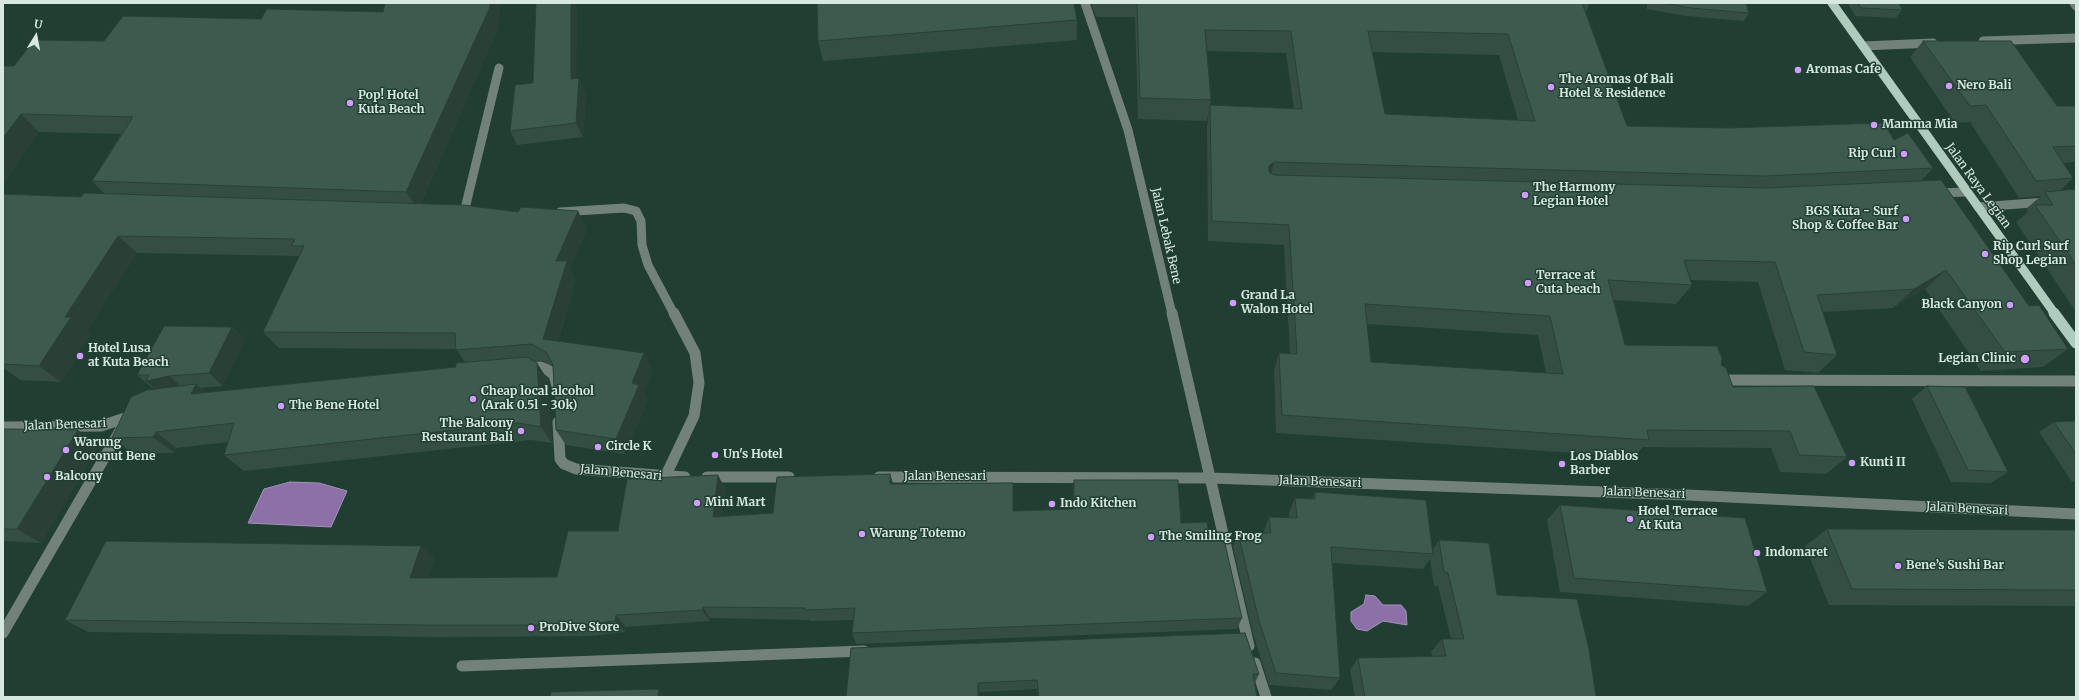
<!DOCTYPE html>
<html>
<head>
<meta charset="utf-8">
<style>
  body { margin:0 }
  #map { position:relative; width:2079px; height:700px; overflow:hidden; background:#203e32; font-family:Merriweather,serif }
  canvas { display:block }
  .frame { position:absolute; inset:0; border:4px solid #d7e8e0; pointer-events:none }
  .north { position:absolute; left:16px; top:16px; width:40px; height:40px; -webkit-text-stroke:3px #203e32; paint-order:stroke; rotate:11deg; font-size:11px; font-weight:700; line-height:16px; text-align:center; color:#d7e8e0 }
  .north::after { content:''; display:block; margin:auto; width:14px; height:18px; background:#d7e8e0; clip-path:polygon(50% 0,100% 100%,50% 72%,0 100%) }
</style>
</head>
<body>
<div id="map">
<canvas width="2079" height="700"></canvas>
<div class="frame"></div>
<div class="north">U</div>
</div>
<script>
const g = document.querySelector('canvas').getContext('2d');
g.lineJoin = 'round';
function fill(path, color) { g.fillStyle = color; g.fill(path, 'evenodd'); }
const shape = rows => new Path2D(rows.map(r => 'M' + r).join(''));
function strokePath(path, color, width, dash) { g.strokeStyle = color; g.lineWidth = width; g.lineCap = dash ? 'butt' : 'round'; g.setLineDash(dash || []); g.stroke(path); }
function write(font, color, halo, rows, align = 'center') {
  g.font = font + ' Merriweather,serif'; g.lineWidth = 3; g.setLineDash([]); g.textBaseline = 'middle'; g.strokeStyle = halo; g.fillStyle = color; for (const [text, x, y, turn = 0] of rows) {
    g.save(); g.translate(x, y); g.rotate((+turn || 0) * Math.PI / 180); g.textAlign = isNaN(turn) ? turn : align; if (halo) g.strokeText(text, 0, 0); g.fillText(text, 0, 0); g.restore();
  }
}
const water = shape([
  [290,482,319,483,347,491,331,527,248,523,264,489,290,482],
  [1366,595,1375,596,1383,605,1401,605,1406,611,1407,625,1383,621,1367,631,1357,629,1351,621,1351,612,1364,604,1366,595]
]);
fill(water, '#8c70a7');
strokePath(water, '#a294b8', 1);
strokePath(shape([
  [1085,3,1128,130,1172,314],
  [2074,3,2076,6],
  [1983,41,2076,38],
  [1863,46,1933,43],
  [1937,193,1967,192],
  [1978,207,2046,202],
  [560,212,624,208,636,211,641,221,642,245,648,265,674,314],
  [463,217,499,68]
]), '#73817b', 9);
strokePath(shape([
  [1172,313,1249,646],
  [528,368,540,367,548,370,554,375,557,386],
  [1718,380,2076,381],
  [558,422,560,459,564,464,576,469,685,477],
  [3,427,101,426,131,416],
  [665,477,694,416,699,383,695,353,674,313],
  [707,477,789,477],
  [879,477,1211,478,1688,495,2076,514],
  [3,633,121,429],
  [1255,663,1266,697],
  [462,666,864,651]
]), '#73817b', 11);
strokePath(shape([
  [1832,3,2055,314]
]), '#aecbbe', 9);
strokePath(shape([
  [2054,313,2076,343]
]), '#aecbbe', 11);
fill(shape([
  [1091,3,1590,3,1586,12,1627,126,1894,140,1933,168,1921,181,2029,306,2068,349,2043,367,1981,371,1925,289,1893,308,1823,312,1837,355,1818,373,1785,370,1758,282,1690,280,1692,285,1676,304,1614,300,1625,345,1721,365,1733,387,1847,457,1826,474,1780,472,1771,448,1643,447,1634,457,1276,433,1274,371,1279,353,1290,353,1284,245,1208,241,1207,126,1210,105,1294,109,1286,53,1207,51,1211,100,1207,121,1138,119,1135,17,1096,17],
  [1372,52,1499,55,1518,120,1385,114],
  [1367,324,1538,335,1546,373,1371,362],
  [1647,3,1746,3,1749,13,1744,21,1686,16,1647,9],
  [1848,3,1899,3,1902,10,1896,18,1855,16],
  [577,8,577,78,586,93,583,137,517,145,510,131,533,83],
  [261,19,499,26,421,203,587,229,570,268,576,279,558,341,644,353,653,370,643,392,648,400,625,454,566,445,556,430,553,367,543,361,535,361,548,380,552,443,531,440,244,471,224,455,228,442,176,448,174,453,134,454,112,438,155,389,154,388,152,388,137,375,232,327,245,340,223,386,201,388,206,393,456,367,465,362,456,349,279,348,263,332,299,256,137,253,87,330,91,334,61,382,20,380,5,369,3,369,3,194,81,197,104,193,92,181,121,134,39,132,3,183,3,66,14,66,104,41],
  [1077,20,1077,40,823,61,818,41],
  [1923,41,2057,106,2076,106,2076,162,2063,163,2073,178,2060,191,2076,189,2076,312,2016,222,2028,212,2026,209,2041,196,2019,198,1970,122,1955,123,1910,57],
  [1927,386,2008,472,1991,483,1951,482,1912,399],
  [2076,421,2076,481,2072,482,2039,432,2054,422],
  [3,429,99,445,41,543,3,541],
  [890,474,893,484,1013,483,1013,511,1073,509,1073,494,1074,480,1209,534,1242,618,1237,629,856,644,852,633,853,620,810,621,810,620,710,618,710,621,626,627,625,632,592,636,436,637,88,632,65,620,435,558,428,578,557,577,618,531,718,475,725,489,722,516,773,513],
  [1315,492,1433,549,1439,540,1497,595,1596,697,1355,697,1350,670,1358,658,1432,656,1431,652,1442,639,1451,639,1438,586,1434,586,1430,559,1423,569,1332,563,1340,678,1331,690,1269,685,1253,634,1233,547,1238,533,1263,533,1269,517,1289,517,1289,513,1295,498,1312,499],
  [1560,505,1767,592,1748,606,1560,592,1547,520],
  [1827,529,2076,530,2076,606,1829,605,1805,546],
  [851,648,1259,674,1255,683,1257,697,1038,697,1037,689,980,692]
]), '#344e43');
fill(shape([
  [490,3,501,3,499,26,418,209,406,192],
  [571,3,575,3,577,8,578,94,571,79],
  [579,78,586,93,583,137,576,123],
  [21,114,39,132,3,183,3,138],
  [1274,162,1269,183,1269,166],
  [578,211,587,229,570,268,576,279,553,356,543,339,556,261],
  [118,236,137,253,87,330,91,334,61,382,39,366,65,317],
  [1946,270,1925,289,1893,308,1914,289],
  [232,327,245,340,223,386,209,373],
  [644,353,653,370,643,392,648,400,625,454,616,439,632,383],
  [537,363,548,380,552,443,541,427],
  [169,376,184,389,161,394,146,381],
  [196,384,215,401,191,394],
  [78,430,99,445,41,543,17,529],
  [156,432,176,448,174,453,153,437],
  [890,474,894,487,890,484],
  [718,475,725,489,720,530,713,517],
  [421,546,435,558,424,590,410,578],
  [703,607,710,618,710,621,702,610],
  [616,615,626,627,625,632,615,621],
  [978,683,980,692,980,697,978,697],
  [659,689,666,697,658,697]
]), '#2a4037');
const building = shape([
  [385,3,490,3,490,7,406,192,92,181,133,117,21,114,3,138,3,66,14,66,34,40,104,41,123,16,261,19,267,9,383,12,385,3],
  [536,3,571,3,571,79,579,78,576,123,510,131,515,85,533,83,536,3],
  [817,3,1074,3,1077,20,818,41,817,3],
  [1137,3,1582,3,1627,126,1727,128,1884,123,1894,140,1908,133,1933,168,1765,176,1274,162,1269,166,1269,172,1274,175,1765,188,1941,180,2029,306,2039,305,2068,349,2005,352,1946,270,1914,289,1817,295,1837,355,1804,352,1775,262,1684,260,1692,285,1608,280,1625,345,1717,346,1722,358,1721,365,1726,368,1733,387,1814,386,1847,457,1799,455,1790,431,1647,430,1649,440,1282,415,1279,353,1297,354,1289,225,1212,221,1210,105,1302,109,1291,31,1205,30,1211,100,1140,98,1137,3],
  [1368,31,1508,34,1535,121,1385,114,1368,31],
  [1365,304,1550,316,1563,374,1371,362,1365,304],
  [1663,3,1746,3,1749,13,1691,8,1663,3],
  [1858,3,1899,3,1902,10,1861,8,1858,3],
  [1923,41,2011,41,2057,106,2076,106,2076,146,2053,147,2073,178,2036,181,1986,105,1970,106,1923,41],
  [2076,189,2076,265,2035,205,2053,205,2045,192,2076,189],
  [84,193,463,205,518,212,521,207,578,211,556,261,567,261,543,339,644,353,632,383,639,385,616,439,556,430,553,365,547,353,532,344,456,350,455,333,263,332,304,246,291,246,295,239,118,236,65,317,71,317,39,366,3,364,3,356,4,354,3,354,3,194,81,197,84,193],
  [164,326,232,327,209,373,169,376,146,381,149,375,137,375,164,326],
  [527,357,537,363,541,427,519,423,224,455,234,423,156,432,153,437,112,438,131,397,147,390,196,384,191,394,456,367,456,363,527,357],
  [1927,386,1965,387,2008,472,1968,470,1927,386],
  [2076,421,2076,454,2054,422,2076,421],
  [3,429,78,430,17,529,3,529,3,429],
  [890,474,890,484,1013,483,1013,511,1074,509,1074,480,1178,480,1181,523,1207,522,1209,534,1223,535,1242,618,852,633,855,608,805,610,805,608,703,607,702,610,616,615,615,621,582,625,422,625,65,620,106,541,421,546,410,578,557,577,568,531,618,531,627,479,718,475,713,517,773,513,777,477,890,474],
  [1315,492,1426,500,1433,554,1331,547,1340,678,1276,673,1259,621,1238,533,1271,533,1269,517,1297,518,1295,498,1315,499,1315,492],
  [1560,505,1745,518,1767,592,1574,578,1560,505],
  [1827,529,2076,530,2076,590,1852,589,1827,529],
  [1439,540,1489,543,1497,595,1577,599,1589,649,1596,697,1365,697,1358,658,1446,656,1442,639,1464,639,1448,573,1444,572,1439,540],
  [1245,633,1259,674,1253,674,1257,697,1039,697,1037,680,978,683,978,697,846,697,851,648,1245,633],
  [659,689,658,697,550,697,551,692,659,689]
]);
fill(building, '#3c5b4e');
strokePath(building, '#2a4037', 1);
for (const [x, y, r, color] of [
  [1798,70,4,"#d09dff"],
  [1949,86,4,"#d09dff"],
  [1551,87,4,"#d09dff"],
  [350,103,4,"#d09dff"],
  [1874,125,4,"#d09dff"],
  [1904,154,4,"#d09dff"],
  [1525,195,4,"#d09dff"],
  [1906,219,4,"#d09dff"],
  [1985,254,4,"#d09dff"],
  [1528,283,4,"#d09dff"],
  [1233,303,4,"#d09dff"],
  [2010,305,4,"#d09dff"],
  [80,356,4,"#d09dff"],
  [2025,359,5,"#d09dff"],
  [473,399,4,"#d09dff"],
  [281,406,4,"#d09dff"],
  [521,431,4,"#d09dff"],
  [598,447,4,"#d09dff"],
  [66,450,4,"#d09dff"],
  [715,455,4,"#d09dff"],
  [1852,463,4,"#d09dff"],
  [1562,464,4,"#d09dff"],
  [47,477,4,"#d09dff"],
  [697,503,4,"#d09dff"],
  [1052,504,4,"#d09dff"],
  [1630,519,4,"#d09dff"],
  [862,534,4,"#d09dff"],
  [1151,537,4,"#d09dff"],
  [1757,553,4,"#d09dff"],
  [1898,566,4,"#d09dff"],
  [531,628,4,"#d09dff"]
]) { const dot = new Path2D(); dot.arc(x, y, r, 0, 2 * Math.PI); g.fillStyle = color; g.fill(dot); strokePath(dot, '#203e32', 1.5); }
write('bold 12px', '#d7e8e0', '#203e32', [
  ["Aromas Cafe",1806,70],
  ["The Aromas Of Bali",1559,80],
  ["Hotel & Residence",1559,94],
  ["Nero Bali",1957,86],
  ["Pop! Hotel",358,96],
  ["Kuta Beach",358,110],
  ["Mamma Mia",1882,125],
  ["Rip Curl",1896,154,"right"],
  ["The Harmony",1533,188],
  ["Legian Hotel",1533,202],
  ["BGS Kuta - Surf",1898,212,"right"],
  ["Shop & Coffee Bar",1898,226,"right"],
  ["Rip Curl Surf",1993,247],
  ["Shop Legian",1993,261],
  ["Terrace at",1536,276],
  ["Cuta beach",1536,290],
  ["Grand La",1241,296],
  ["Walon Hotel",1241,310],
  ["Black Canyon",2002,305,"right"],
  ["Hotel Lusa",88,349],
  ["at Kuta Beach",88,363],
  ["Legian Clinic",2016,359,"right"],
  ["Cheap local alcohol",481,392],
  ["(Arak 0.5l - 30k)",481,406],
  ["The Bene Hotel",289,406],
  ["The Balcony",513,424,"right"],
  ["Restaurant Bali",513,438,"right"],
  ["Warung",74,443],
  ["Coconut Bene",74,457],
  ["Circle K",606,447],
  ["Un's Hotel",723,455],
  ["Los Diablos",1570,457],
  ["Barber",1570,471],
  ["Kunti II",1860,463],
  ["Balcony",55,477],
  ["Mini Mart",705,503],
  ["Indo Kitchen",1060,504],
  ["Hotel Terrace",1638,512],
  ["At Kuta",1638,526],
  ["Warung Totemo",870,534],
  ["The Smiling Frog",1159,537],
  ["Indomaret",1765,553],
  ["Bene’s Sushi Bar",1906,566],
  ["ProDive Store",539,628]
], 'left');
write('12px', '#d7e8e0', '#203e32', [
  ["Jalan Raya Legian",1978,186,54],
  ["Jalan Lebak Bene",1166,236,77],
  ["Jalan Benesari",65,425,-2],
  ["Jalan Benesari",621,473,5],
  ["Jalan Benesari",945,477],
  ["Jalan Benesari",1320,482,2],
  ["Jalan Benesari",1644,493,2],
  ["Jalan Benesari",1967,509,3]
]);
</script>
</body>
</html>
